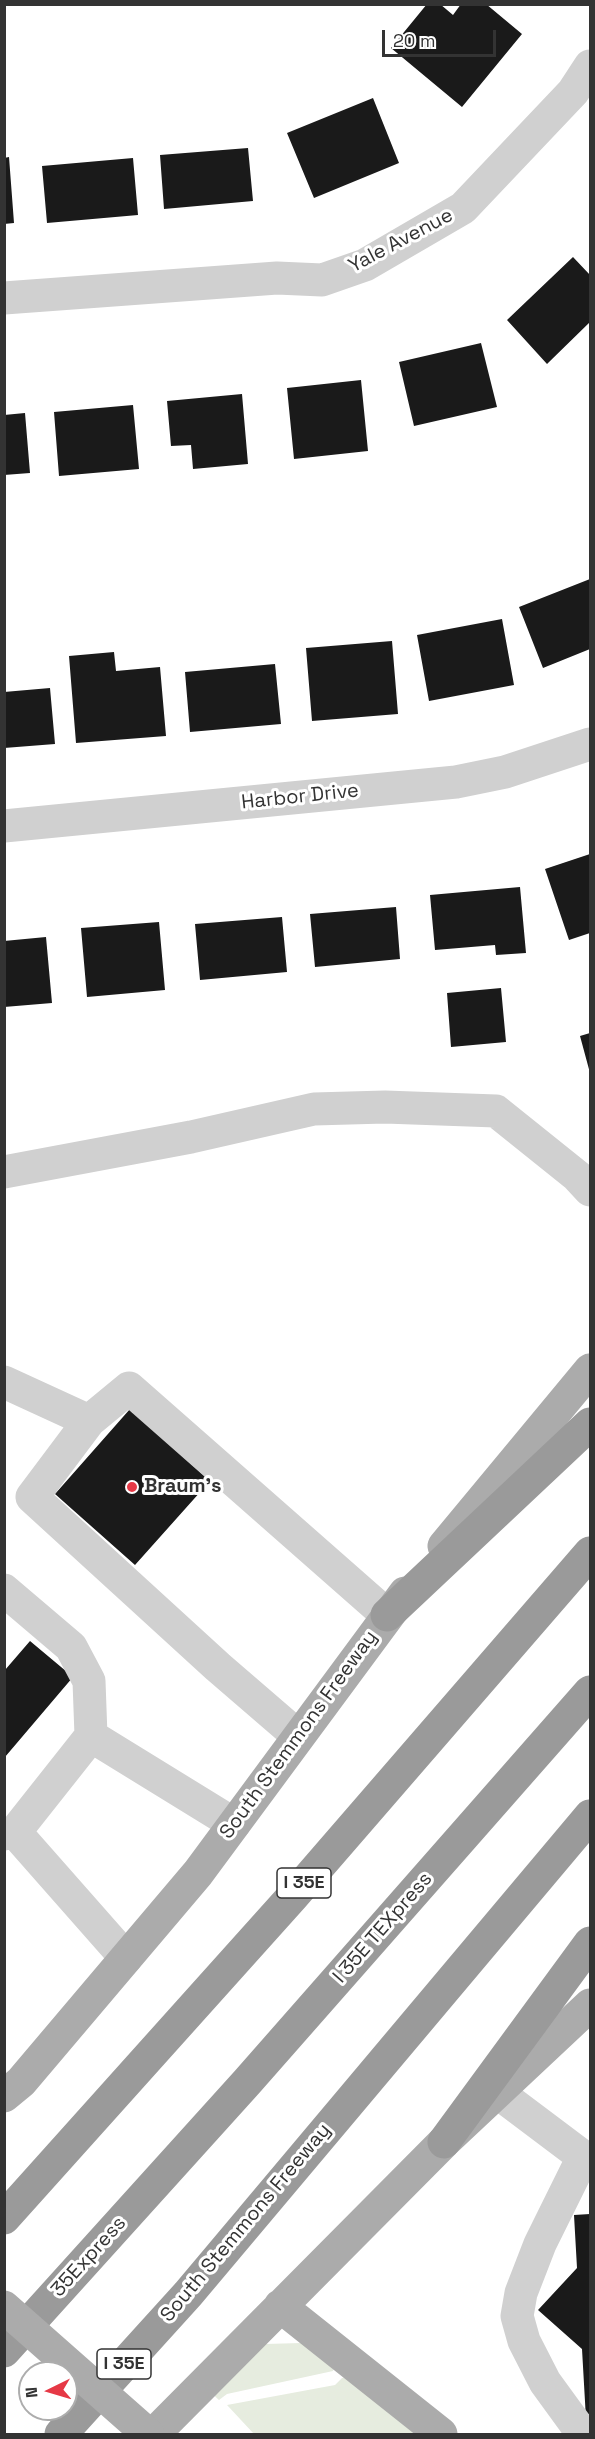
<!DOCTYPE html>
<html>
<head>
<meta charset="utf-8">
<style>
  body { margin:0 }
  #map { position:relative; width:595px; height:2439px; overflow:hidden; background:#fff; font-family:"Space Grotesk",sans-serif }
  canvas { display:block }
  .frame { position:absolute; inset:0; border:6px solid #333; pointer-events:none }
  .north { position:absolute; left:18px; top:2361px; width:60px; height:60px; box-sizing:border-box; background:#fff; border:2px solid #adadad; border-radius:50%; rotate:265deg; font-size:16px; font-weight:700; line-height:24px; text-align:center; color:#333 }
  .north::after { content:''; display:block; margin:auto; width:21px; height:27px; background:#e63946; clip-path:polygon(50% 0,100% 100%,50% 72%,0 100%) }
  .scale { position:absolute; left:382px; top:30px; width:114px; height:27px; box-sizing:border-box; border:3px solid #333; border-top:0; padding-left:8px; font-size:18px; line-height:21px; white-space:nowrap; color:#333; -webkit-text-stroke:4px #fff; paint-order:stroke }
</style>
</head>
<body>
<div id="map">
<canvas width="595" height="2439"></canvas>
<div class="frame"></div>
<div class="north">N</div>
<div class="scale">20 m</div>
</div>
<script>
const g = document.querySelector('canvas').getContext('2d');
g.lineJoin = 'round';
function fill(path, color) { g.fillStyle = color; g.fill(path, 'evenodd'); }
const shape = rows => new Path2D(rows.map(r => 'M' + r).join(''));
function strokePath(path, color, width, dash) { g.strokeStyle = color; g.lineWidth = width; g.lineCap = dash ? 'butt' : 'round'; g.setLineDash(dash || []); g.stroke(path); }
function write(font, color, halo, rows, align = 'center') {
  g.font = font + ' "Space Grotesk",sans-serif'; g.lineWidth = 6; g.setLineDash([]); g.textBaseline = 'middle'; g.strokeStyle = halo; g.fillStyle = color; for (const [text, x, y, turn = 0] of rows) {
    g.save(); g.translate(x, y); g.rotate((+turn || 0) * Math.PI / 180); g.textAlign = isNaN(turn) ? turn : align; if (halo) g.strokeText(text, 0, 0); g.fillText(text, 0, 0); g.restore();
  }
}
fill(shape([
  [301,2343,337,2360,333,2371,227,2394,219,2400,208,2390,265,2344],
  [358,2376,423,2434,254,2434,227,2405,335,2385,342,2378]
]), '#e6ecdf');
fill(shape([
  [427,4,440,4,453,15,461,4,486,4,522,34,462,107,391,48],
  [373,98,399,163,314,198,287,133],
  [248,148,253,201,164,209,160,155],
  [9,157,14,223,4,224,4,158],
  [133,158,138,215,47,223,42,166],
  [573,257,590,275,590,322,547,364,507,320],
  [481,343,497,407,414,426,399,362],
  [361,380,368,451,294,459,287,388],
  [242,394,248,464,193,469,191,445,171,446,167,401],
  [133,405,139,469,59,476,54,412],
  [25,413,30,473,4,475,4,415],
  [590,579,590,649,543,668,519,607],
  [502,619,514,685,429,701,417,635],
  [392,641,398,714,312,721,306,648],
  [114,652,116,671,160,667,166,736,76,743,69,656],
  [275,664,281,724,190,732,185,672],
  [50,688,55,744,4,748,4,692],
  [590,854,590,933,569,940,545,869],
  [520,887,526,953,496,955,495,945,435,950,430,895],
  [396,907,400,959,315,967,310,914],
  [282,917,287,972,200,980,195,924],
  [159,922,165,990,87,997,81,928],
  [46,937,52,1003,4,1007,4,941],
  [501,988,506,1042,451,1047,447,993],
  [590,1033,590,1073,580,1036],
  [130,1409,210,1481,135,1565,55,1494],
  [30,1641,73,1677,5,1757,5,1670],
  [590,2214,590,2419,586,2419,582,2349,538,2310,577,2268,574,2215]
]), '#1a1a1a');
strokePath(shape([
  [4,298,277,278,322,280,365,265,463,208,573,92,590,66],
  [4,826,456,782,505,772,590,744],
  [4,1172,191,1137,314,1109,385,1107,496,1111,577,1176,590,1190],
  [4,1382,89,1421,129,1388,387,1615],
  [89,1421,32,1497,218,1667,298,1736],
  [4,1590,71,1647,89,1681,91,1736],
  [15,1832,126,1958],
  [4,1834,15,1832,91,1736,234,1824],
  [497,2092,590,2162],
  [583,2157,540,2244,521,2293,517,2316,524,2341,545,2382,577,2426,590,2434]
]), '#d0d0d0', 33);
strokePath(shape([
  [444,1546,590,1370],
  [4,2096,21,2082,198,1873,405,1593],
  [280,2306,441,2434],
  [154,2434,444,2142,590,2005]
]), '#ababab', 33);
strokePath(shape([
  [387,1615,590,1424],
  [444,2142,590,1943],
  [4,2218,293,1896,590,1553],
  [4,2351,247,2082,590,1692],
  [61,2434,188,2294,590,1816]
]), '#9a9a9a', 33);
strokePath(shape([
  [4,2307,148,2434]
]), '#ababab', 33);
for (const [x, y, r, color] of [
  [132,1487,6,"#e63946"]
]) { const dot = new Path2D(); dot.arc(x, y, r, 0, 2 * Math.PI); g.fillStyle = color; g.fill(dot); strokePath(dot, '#fff', 2); }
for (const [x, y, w] of [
  [304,1883,54],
  [124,2364,54]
]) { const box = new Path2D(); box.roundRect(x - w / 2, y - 15, w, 30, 4.5); g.fillStyle = '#fff'; g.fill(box); strokePath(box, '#333', 1.5); }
write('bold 18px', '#333', null, [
  ["I 35E",304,1883],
  ["I 35E",124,2364]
]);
write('20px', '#333', '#fff', [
  ["Yale Avenue",401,241,-28],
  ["Harbor Drive",300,797,-6],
  ["South Stemmons Freeway",299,1735,-54],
  ["I 35E TEXpress",383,1928,-49],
  ["South Stemmons Freeway",246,2223,-50],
  ["35Express",89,2257,-48]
]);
write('bold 20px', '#333', '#fff', [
  ["Braum's",144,1487]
], 'left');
</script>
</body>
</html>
